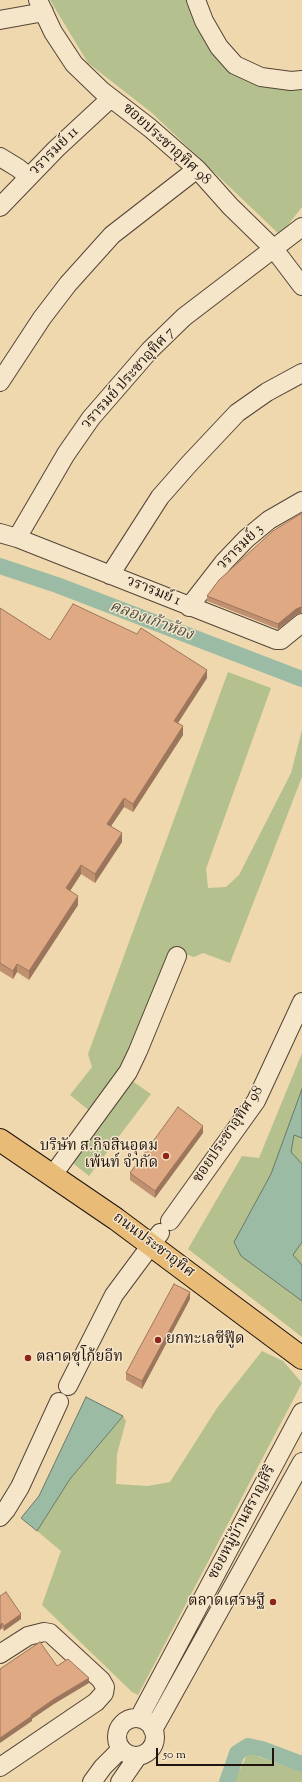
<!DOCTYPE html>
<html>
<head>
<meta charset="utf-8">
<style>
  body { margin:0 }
  #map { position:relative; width:302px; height:1782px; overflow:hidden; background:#efd8ae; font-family:"Sorts Mill Goudy",serif }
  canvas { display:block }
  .scale { position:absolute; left:156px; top:1748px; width:118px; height:18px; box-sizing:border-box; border:2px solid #20130f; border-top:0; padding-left:5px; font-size:12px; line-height:14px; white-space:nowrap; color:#20130f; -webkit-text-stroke:3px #f5e6ca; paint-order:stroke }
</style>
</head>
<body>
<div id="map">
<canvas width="302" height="1782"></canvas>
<div class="scale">50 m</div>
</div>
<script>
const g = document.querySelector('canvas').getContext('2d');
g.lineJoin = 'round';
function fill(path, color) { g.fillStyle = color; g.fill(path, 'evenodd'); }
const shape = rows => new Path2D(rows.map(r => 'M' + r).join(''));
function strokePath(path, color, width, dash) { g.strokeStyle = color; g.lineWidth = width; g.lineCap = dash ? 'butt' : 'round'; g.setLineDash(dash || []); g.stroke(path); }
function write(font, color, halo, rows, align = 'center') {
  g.font = font + ' "Sorts Mill Goudy","Noto Serif Thai",serif'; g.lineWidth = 3; g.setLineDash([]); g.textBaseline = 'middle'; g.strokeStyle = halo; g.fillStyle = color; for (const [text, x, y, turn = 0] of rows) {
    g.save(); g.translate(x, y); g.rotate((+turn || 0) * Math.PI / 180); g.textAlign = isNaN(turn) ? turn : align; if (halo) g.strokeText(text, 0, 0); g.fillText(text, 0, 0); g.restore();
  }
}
fill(shape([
  [50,0,187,0,229,73,272,88,302,86,302,207,280,235,152,113,88,63],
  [228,672,271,688,206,869,208,888,226,887,239,875,291,773,302,730,302,777,230,963,203,953,194,957,171,949,124,1067,91,1112,70,1095,92,1067,88,1054],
  [302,1053,302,1337,188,1249,242,1156,259,1158],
  [128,1078,151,1094,89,1176,69,1160],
  [262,1351,283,1361,302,1383,138,1695,132,1692,42,1605,61,1551,37,1531,70,1479,123,1416,126,1421,117,1454,116,1484,148,1486,170,1482,217,1408],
  [248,1753,302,1772,302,1782,234,1782]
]), '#b4c08e');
const water = shape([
  [302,1089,302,1138,294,1135,291,1152,302,1164,302,1242,293,1255,302,1265,302,1301,241,1256,234,1242,271,1174,302,1089],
  [86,1397,123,1416,70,1479,37,1531,21,1518,39,1496,86,1397]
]);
fill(water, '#9cbba4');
strokePath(water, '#6a7868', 1);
strokePath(shape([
  [0,566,57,585,302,679],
  [227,1782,237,1753,248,1746,262,1749,302,1764]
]), '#9cbba4', 16);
const minor = shape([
  [38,0,53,32,74,64,102,91,150,128,197,169,230,206,274,249,302,286],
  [196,0,204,21,219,47,235,65,261,77,291,81,302,80],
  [0,20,44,12],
  [0,157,18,168,29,177],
  [0,207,56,149,111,98],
  [0,382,42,318,68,284,112,235,197,169],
  [0,533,17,538,276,640,281,640,302,623],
  [17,538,66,454,91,418,150,350,184,317,302,227],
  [110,575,160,497,189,464,237,413,267,392,302,373],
  [189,607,224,562,246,539,269,520,302,501],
  [52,1176,128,1072,138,1051,177,956],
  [170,1221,256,1101,302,1002],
  [68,1386,114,1295,160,1233],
  [0,1517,6,1510,20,1487,59,1402],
  [0,1654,28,1636,44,1632,50,1633,101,1680,105,1687,104,1693,96,1702,0,1767],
  [139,1718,302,1412],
  '117 1737a19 19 0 1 1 38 0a19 19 0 1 1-38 0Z',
  [153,1730,302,1462],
  [92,1782,103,1767,121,1749],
  [120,1782,138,1756]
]);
const major = shape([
  [0,1140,116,1219,302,1358]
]);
strokePath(minor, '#544437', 20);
strokePath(major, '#20130f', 24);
strokePath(minor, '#f5e6ca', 18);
strokePath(major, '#e8bc77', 22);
fill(shape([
  [302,513,302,613,301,613,296,615,278,629,207,601,207,596],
  [0,608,50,640,207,678,178,723,183,735,133,812,124,807,111,826,122,842,95,883,81,874,70,891,78,905,29,980,17,972,13,979,0,971],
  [203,1133,155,1198,130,1180,130,1173],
  [190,1299,142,1389,126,1380,126,1373],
  [0,1596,21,1619,4,1631,2,1628,0,1630]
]), '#c09171');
fill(shape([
  [301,607,301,613,296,615,278,629,278,624,296,609],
  [207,670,207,678,174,729,174,721],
  [183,726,183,735,133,812,133,804],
  [124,798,124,807,107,832,107,824],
  [122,833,122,842,95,883,95,874],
  [81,865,81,874,66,897,66,888],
  [78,896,78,905,29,980,29,971],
  [17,964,17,972,13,979,13,971],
  [203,1126,203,1133,155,1198,155,1191],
  [190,1292,190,1299,142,1389,142,1381],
  [21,1614,21,1619,4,1631,4,1626],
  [2,1623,2,1628,0,1630,0,1625],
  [89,1678,89,1683,54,1704,32,1719,32,1721,0,1743,0,1738,31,1715,54,1699]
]), '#9c765c');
const building = shape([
  [302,513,302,608,301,607,296,609,278,624,207,596,219,580,273,531,302,513],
  [73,604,137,634,141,628,207,670,174,721,183,726,133,804,124,798,107,824,122,833,95,874,81,865,66,888,78,896,29,971,17,964,13,971,0,963,0,608,50,640,73,604],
  [178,1107,203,1126,155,1191,130,1173,178,1107],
  [174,1284,190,1292,142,1381,126,1373,174,1284],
  [6,1592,21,1614,4,1626,2,1623,0,1625,0,1596,6,1592],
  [40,1642,57,1666,68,1659,89,1678,54,1699,31,1715,32,1716,0,1738,0,1669,40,1642]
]);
fill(building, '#dfa983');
strokePath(building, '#9c765c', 1);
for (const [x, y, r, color] of [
  [166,1156,4,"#8f2418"],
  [158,1340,4,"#8f2418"],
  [28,1358,4,"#8f2418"],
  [273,1602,4,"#8f2418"]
]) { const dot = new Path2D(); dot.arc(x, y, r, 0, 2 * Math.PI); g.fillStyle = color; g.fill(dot); strokePath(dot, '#f5e6ca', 1.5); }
write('15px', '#20130f', '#f5e6ca', [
  ["ซอยประชาอุทิศ 98",166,145,42],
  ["วรารมย์ 11",55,152,-45],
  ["วรารมย์ ประชาอุทิศ 7",129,379,-48],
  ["วรารมย์ 3",241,548,-45],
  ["วรารมย์ 1",153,592,22],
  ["ซอยประชาอุทิศ 98",229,1135,-56],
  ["ถนนประชาอุทิศ",153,1246,37],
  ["ซอยหมู่บ้านสราญสิริ",243,1523,-62]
]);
write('15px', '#20130f', '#f5e6ca', [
  ["บริษัท ส.กิจสินอุดม",158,1147],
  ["เพ้นท์ จำกัด",158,1164],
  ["ยกทะเลซีฟู๊ด",166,1340,"left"],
  ["ตลาดซุโก้ยอีท",36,1358,"left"],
  ["ตลาดเศรษฐี",265,1602]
], 'right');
write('italic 16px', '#4b4e43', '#f5e6ca', [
  ["คลองเก้าห้อง",151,622,20]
]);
</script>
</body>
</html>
